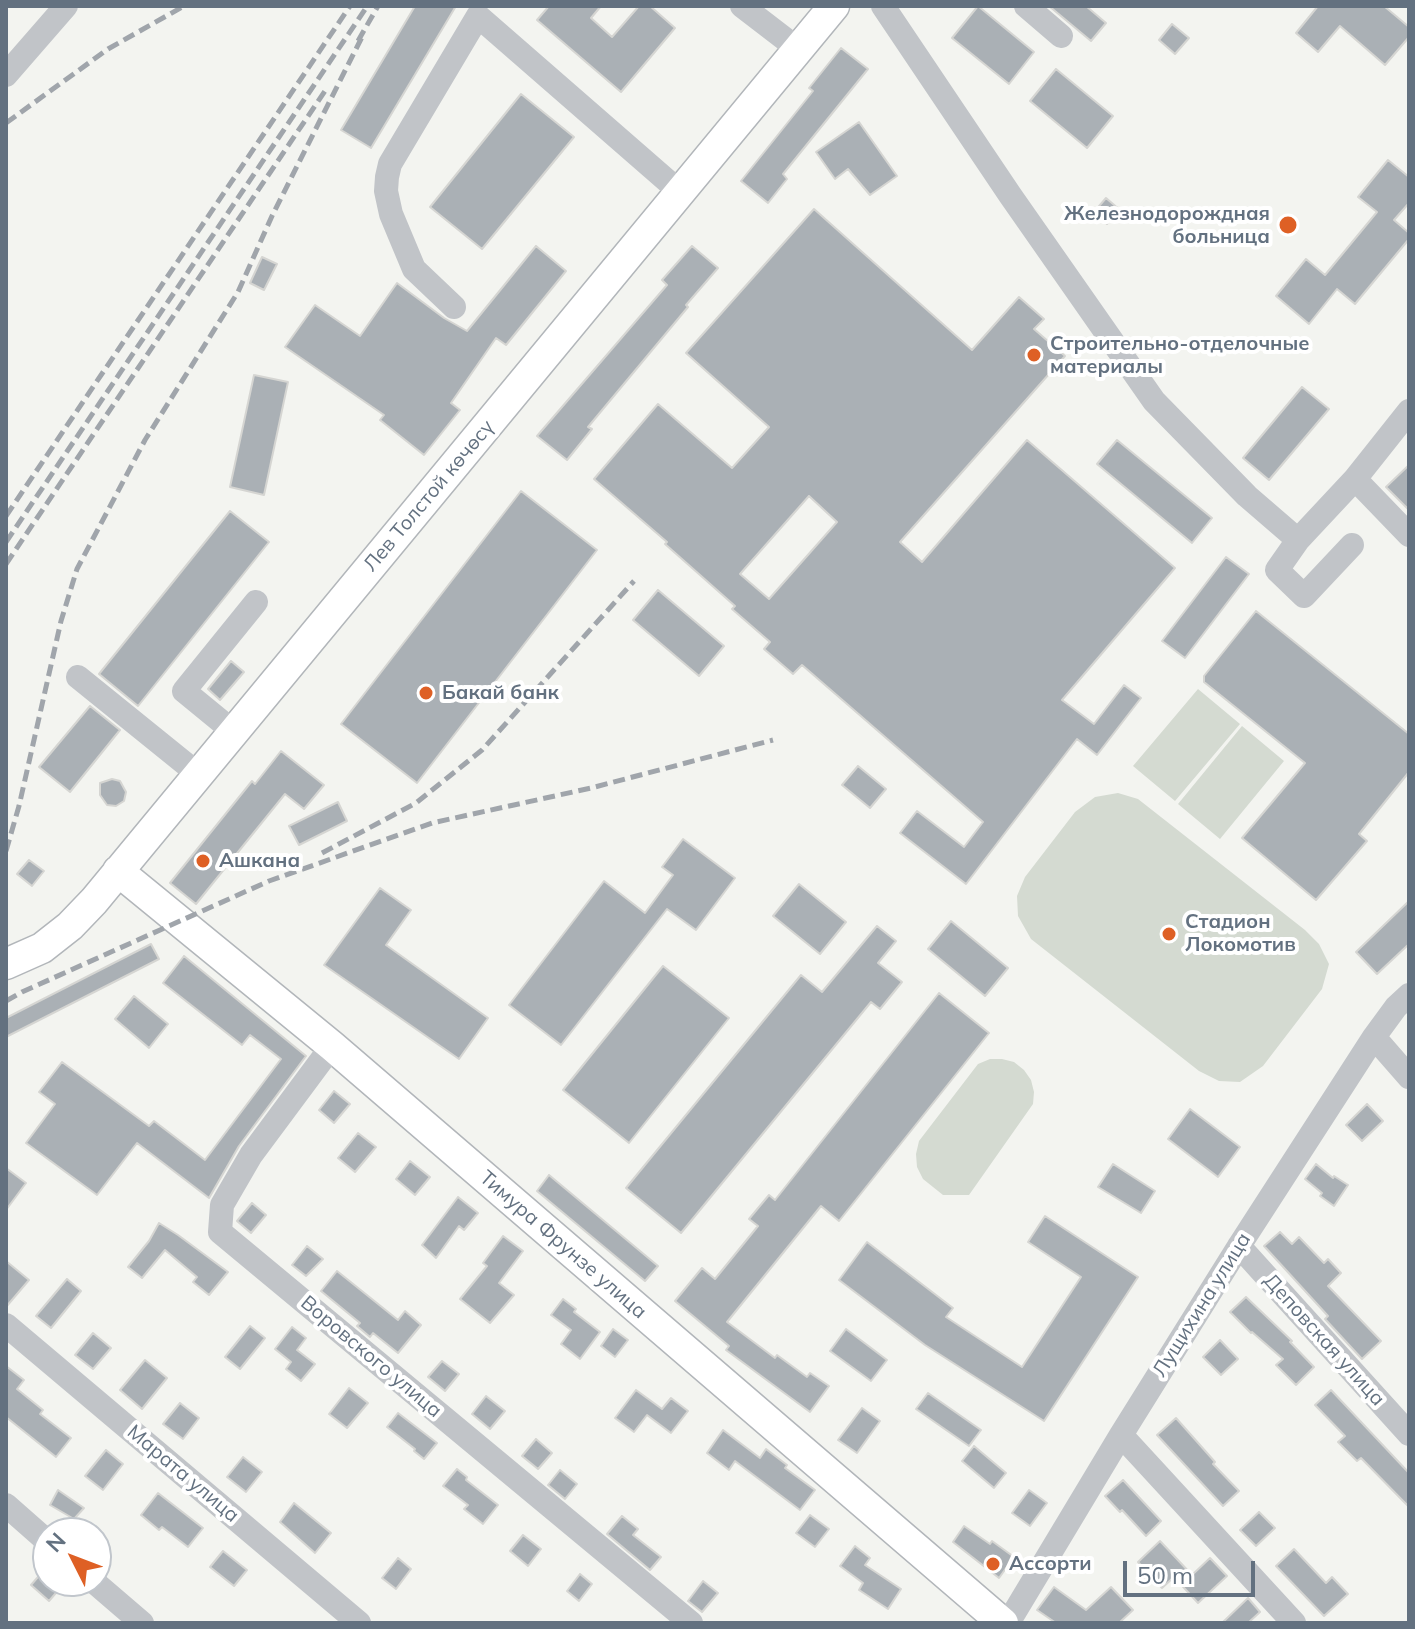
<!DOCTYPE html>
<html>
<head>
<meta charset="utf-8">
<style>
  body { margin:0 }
  #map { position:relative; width:1415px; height:1629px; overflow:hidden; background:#f3f4f0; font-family:Mulish,sans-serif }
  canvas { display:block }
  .frame { position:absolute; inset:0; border:8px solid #637180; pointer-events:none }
  .north { position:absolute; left:32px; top:1517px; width:80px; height:80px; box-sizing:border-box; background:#fff; border:2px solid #c1c6cc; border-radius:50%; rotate:312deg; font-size:22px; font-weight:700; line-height:32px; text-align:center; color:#637180 }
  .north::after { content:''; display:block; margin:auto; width:28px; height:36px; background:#de6025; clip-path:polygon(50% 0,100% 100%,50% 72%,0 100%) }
  .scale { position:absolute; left:1123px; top:1561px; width:132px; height:36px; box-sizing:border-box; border:4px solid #637180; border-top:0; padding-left:10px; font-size:24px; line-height:28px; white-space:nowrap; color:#637180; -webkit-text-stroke:6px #fff; paint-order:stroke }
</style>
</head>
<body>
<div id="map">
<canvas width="1415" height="1629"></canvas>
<div class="frame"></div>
<div class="north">N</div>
<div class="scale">50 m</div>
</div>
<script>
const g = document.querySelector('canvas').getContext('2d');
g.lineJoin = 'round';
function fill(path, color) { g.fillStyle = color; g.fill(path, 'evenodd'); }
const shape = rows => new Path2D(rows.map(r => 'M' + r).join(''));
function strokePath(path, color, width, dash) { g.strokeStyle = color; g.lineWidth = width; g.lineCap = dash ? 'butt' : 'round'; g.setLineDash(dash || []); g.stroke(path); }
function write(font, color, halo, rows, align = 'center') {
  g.font = font + ' Mulish,sans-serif'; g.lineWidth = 8; g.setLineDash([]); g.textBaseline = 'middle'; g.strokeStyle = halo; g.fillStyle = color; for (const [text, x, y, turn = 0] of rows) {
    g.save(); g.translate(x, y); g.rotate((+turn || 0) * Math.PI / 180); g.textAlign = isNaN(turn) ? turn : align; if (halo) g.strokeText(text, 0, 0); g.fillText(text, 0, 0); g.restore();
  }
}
fill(shape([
  [1198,689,1240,724,1175,801,1133,766],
  [1242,726,1284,761,1220,839,1178,804],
  [1118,793,1138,799,1305,930,1319,944,1329,964,1322,989,1263,1066,1240,1082,1219,1081,1199,1071,1031,939,1018,916,1017,896,1025,877,1075,812,1095,797],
  [990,1059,1002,1059,1014,1062,1024,1070,1031,1080,1034,1092,1033,1104,969,1195,943,1195,923,1179,917,1167,916,1154,919,1141,978,1064]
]), '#d4dad1');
const building = shape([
  [415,6,456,6,371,148,341,130,415,6],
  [549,6,601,6,591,18,612,37,639,6,650,6,675,28,621,92,537,20,549,6],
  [978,6,1034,52,1009,84,952,38,978,6],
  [1049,6,1086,6,1106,23,1091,41,1049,6],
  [1318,6,1384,6,1409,27,1409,37,1385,65,1340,26,1318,52,1296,33,1318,6],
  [1172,24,1189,38,1175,54,1159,40,1172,24],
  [841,48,868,69,783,174,787,179,768,203,741,181,813,91,809,88,841,48],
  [1056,69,1113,116,1087,148,1030,101,1056,69],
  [521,94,574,137,482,249,430,207,521,94],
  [859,122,897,176,870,195,848,169,835,179,816,152,859,122],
  [1388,160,1409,177,1409,203,1394,220,1409,233,1409,239,1355,304,1337,289,1309,324,1276,296,1306,259,1325,275,1377,212,1358,197,1388,160],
  [1106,198,1120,210,1107,224,1094,212,1106,198],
  [814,209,972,350,1019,297,1044,319,1034,329,1065,356,900,542,922,562,1027,440,1175,568,1062,700,1094,724,1124,685,1141,698,1097,755,1077,739,966,884,900,833,917,811,964,847,983,822,802,665,793,674,764,649,770,642,732,609,735,606,665,544,667,542,594,479,658,404,732,468,769,427,686,353,814,209],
  [809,496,837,522,769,599,740,574,809,496],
  [536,246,566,271,506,345,496,338,451,403,460,410,424,455,380,420,384,415,285,347,315,305,360,336,397,283,444,318,467,331,536,246],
  [692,246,718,268,686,305,688,307,588,427,592,429,567,460,537,436,667,285,662,280,692,246],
  [262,257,277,264,264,290,250,283,262,257],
  [254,375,288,382,264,495,230,487,254,375],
  [1302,387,1329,409,1269,480,1243,458,1302,387],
  [1117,440,1212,518,1192,543,1097,464,1117,440],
  [1409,465,1409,510,1386,487,1409,465],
  [521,491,597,550,417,783,341,724,521,491],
  [230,511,269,542,138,706,99,674,230,511],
  [1226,557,1249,574,1185,658,1162,641,1226,557],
  [658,590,724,646,699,676,633,620,658,590],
  [1256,611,1409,734,1409,772,1359,834,1367,841,1316,900,1242,838,1305,763,1204,682,1204,676,1256,611],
  [231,661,244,672,220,700,208,689,231,661],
  [90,706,120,730,70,792,39,767,90,706],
  [281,751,324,785,304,809,285,794,196,904,170,883,252,781,255,784,281,751],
  [858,766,886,789,870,808,842,785,858,766],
  [112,779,120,781,126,792,124,801,116,806,107,805,100,795,100,783,112,779],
  [338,802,347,821,299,845,289,826,338,802],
  [683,839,735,878,696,930,667,909,561,1045,509,1005,604,881,645,913,673,875,662,867,683,839],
  [29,860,44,871,32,886,17,874,29,860],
  [799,884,846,922,820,954,773,916,799,884],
  [380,888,411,910,386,945,488,1018,459,1059,324,965,380,888],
  [1409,901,1409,944,1377,974,1356,952,1409,901],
  [951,921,1008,968,985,996,928,949,951,921],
  [877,926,896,941,878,963,902,982,880,1009,871,1002,681,1233,626,1188,801,975,822,992,877,926],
  [151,944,159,959,6,1037,6,1018,151,944],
  [184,956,306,1056,239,1146,209,1198,137,1143,97,1195,26,1143,55,1104,39,1092,62,1062,149,1126,154,1121,205,1160,281,1059,250,1035,242,1045,163,983,184,956],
  [663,966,729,1018,629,1143,563,1090,663,966],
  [939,993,989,1033,839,1221,821,1206,727,1322,775,1358,777,1355,807,1377,810,1373,829,1386,810,1412,726,1350,729,1346,675,1301,702,1268,715,1279,758,1226,749,1219,769,1195,775,1200,939,993],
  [134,996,168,1024,149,1048,115,1019,134,996],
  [334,1091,350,1104,334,1123,319,1110,334,1091],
  [1367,1104,1383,1121,1362,1141,1346,1125,1367,1104],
  [1190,1109,1240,1147,1218,1177,1168,1139,1190,1109],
  [358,1133,376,1147,355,1172,338,1158,358,1133],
  [410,1161,430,1177,415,1195,396,1179,410,1161],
  [1113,1164,1155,1191,1141,1213,1098,1187,1113,1164],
  [1316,1164,1333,1178,1334,1176,1348,1185,1334,1206,1320,1196,1322,1193,1305,1179,1316,1164],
  [6,1168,26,1183,6,1210,6,1168],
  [549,1175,658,1266,645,1281,537,1191,549,1175],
  [458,1197,478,1213,464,1230,459,1226,436,1258,422,1245,458,1197],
  [252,1203,266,1215,251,1233,237,1221,252,1203],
  [1045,1216,1138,1277,1044,1421,925,1345,839,1280,867,1242,953,1308,946,1317,1022,1367,1081,1277,1028,1242,1045,1216],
  [159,1223,178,1235,228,1272,209,1295,193,1282,197,1277,165,1250,142,1278,128,1267,149,1241,159,1223],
  [1280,1232,1292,1244,1299,1237,1324,1263,1328,1259,1341,1273,1328,1286,1381,1341,1362,1359,1325,1319,1328,1316,1264,1246,1280,1232],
  [503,1236,523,1251,499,1283,514,1295,490,1323,460,1299,487,1266,483,1263,503,1236],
  [307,1246,323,1259,306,1276,292,1265,307,1246],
  [6,1261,29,1280,6,1307,6,1261],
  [337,1271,398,1320,405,1311,421,1325,398,1353,373,1333,370,1337,357,1326,360,1323,321,1291,337,1271],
  [67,1279,81,1291,51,1328,36,1316,67,1279],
  [1246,1297,1292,1341,1290,1342,1314,1367,1296,1385,1276,1365,1283,1359,1252,1332,1251,1333,1230,1312,1246,1297],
  [563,1299,576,1309,574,1312,600,1332,580,1359,561,1344,571,1330,551,1315,563,1299],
  [250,1326,265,1338,240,1369,225,1357,250,1326],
  [292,1327,306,1338,297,1350,315,1364,301,1381,286,1369,291,1362,275,1349,292,1327],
  [613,1329,628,1340,615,1357,601,1346,613,1329],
  [846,1329,887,1360,871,1381,830,1351,846,1329],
  [93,1333,111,1348,93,1369,75,1355,93,1333],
  [1220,1340,1238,1359,1221,1375,1203,1357,1220,1340],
  [145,1360,167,1378,142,1409,120,1390,145,1360],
  [442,1361,459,1374,445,1391,428,1377,442,1361],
  [6,1366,24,1380,17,1389,43,1410,40,1414,71,1438,56,1457,6,1417,6,1366],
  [349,1388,368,1403,347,1428,329,1414,349,1388],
  [636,1390,662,1409,671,1398,688,1411,671,1433,647,1415,634,1432,615,1418,636,1390],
  [1331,1390,1409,1473,1409,1507,1361,1458,1357,1461,1338,1442,1345,1436,1315,1405,1331,1390],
  [928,1393,981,1430,969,1446,916,1409,928,1393],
  [486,1396,505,1411,490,1429,472,1414,486,1396],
  [180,1403,199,1418,183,1439,163,1424,180,1403],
  [862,1408,880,1421,857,1453,838,1440,862,1408],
  [398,1413,437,1443,424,1459,414,1451,415,1449,387,1427,398,1413],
  [1176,1418,1215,1462,1213,1464,1239,1491,1223,1506,1157,1435,1176,1418],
  [723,1430,760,1458,766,1449,787,1465,785,1468,815,1490,800,1510,735,1461,729,1470,707,1453,723,1430],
  [536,1439,552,1453,538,1469,522,1456,536,1439],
  [974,1446,1006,1473,994,1488,962,1461,974,1446],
  [106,1450,123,1464,103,1490,85,1476,106,1450],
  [243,1457,262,1472,246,1492,227,1477,243,1457],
  [457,1469,467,1477,466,1480,498,1505,483,1524,464,1509,468,1505,443,1486,457,1469],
  [560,1470,577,1484,565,1499,548,1485,560,1470],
  [1123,1480,1161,1521,1146,1536,1122,1510,1120,1512,1105,1496,1123,1480],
  [58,1490,84,1508,74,1519,50,1505,58,1490],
  [1029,1490,1047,1503,1030,1526,1012,1513,1029,1490],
  [158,1493,203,1528,188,1547,162,1527,159,1530,141,1515,158,1493],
  [294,1503,331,1533,315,1553,280,1522,294,1503],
  [1259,1512,1275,1528,1256,1546,1240,1530,1259,1512],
  [810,1515,829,1529,815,1547,796,1533,810,1515],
  [622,1516,638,1529,633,1535,661,1557,650,1570,607,1534,622,1516],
  [964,1526,990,1544,992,1541,1014,1557,999,1578,953,1542,964,1526],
  [523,1535,541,1549,528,1566,510,1551,523,1535],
  [1160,1541,1192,1575,1210,1558,1227,1576,1198,1603,1174,1577,1162,1588,1138,1562,1160,1541],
  [855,1546,870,1558,865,1565,901,1589,888,1609,859,1590,863,1583,840,1566,855,1546],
  [1294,1549,1326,1583,1332,1577,1348,1594,1324,1616,1276,1566,1294,1549],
  [223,1551,247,1570,234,1586,210,1567,223,1551],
  [398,1558,411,1569,396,1589,382,1578,398,1558],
  [44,1570,48,1574,48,1581,56,1581,62,1586,49,1601,31,1585,44,1570],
  [580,1574,592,1584,579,1601,567,1591,580,1574],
  [703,1581,718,1593,702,1612,688,1601,703,1581],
  [1054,1587,1086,1610,1111,1587,1133,1610,1119,1623,1056,1623,1037,1610,1054,1587],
  [1248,1598,1260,1612,1248,1623,1222,1623,1248,1598]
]);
fill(building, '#aab0b5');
strokePath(building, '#d5d5d2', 2);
const major = shape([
  [118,871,332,1046,1003,1623],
  [6,964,42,948,70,926,94,901,834,6]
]);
strokePath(major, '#b2b6ba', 33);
strokePath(shape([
  [742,6,798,49],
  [883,6,1010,195,1154,401,1247,496,1298,540],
  [1026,6,1061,36],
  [6,75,66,6],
  [454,307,414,269,391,214,386,191,387,177,390,164,478,16,680,192],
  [1355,479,1409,535],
  [1352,545,1304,596,1277,570,1298,540,1355,479,1409,411],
  [78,677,198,774],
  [234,732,184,691,256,602],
  [1374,1037,1409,1077],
  [332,1046,251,1155,222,1205,220,1232,691,1623],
  [1239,1246,1409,1434],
  [6,1325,359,1623],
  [1121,1435,1294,1623],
  [6,1505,48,1542],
  [93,1581,142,1623],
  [1008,1623,1121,1435,1239,1246,1374,1037,1396,1007,1409,995]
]), '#c1c4c8', 24);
strokePath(major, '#fff', 30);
strokePath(shape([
  [358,41,378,6],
  [6,123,108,49,184,6],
  [6,516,350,6],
  [6,542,366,8],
  [6,564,325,91],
  [6,851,19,806,61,621,77,569,145,440,238,292,272,216,364,33],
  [322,853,416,803,482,750,634,581],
  [6,1001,22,992,269,881,432,823,591,788,773,740]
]), '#a0a5ab', 5, [12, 6]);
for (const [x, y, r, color] of [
  [1288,225,10,"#de6025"],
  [1034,355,8,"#de6025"],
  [426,693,8,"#de6025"],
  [203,861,8,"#de6025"],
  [1169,934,8,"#de6025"],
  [993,1564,8,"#de6025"]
]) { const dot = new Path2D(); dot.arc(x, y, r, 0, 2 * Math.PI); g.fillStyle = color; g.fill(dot); strokePath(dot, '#fff', 3); }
write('bold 20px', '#637180', '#fff', [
  ["Железнодорождная",1270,214,"right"],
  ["больница",1270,237,"right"],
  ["Строительно-отделочные",1050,344],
  ["материалы",1050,367],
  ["Бакай банк",442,693],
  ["Ашкана",219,861],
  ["Стадион",1185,922],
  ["Локомотив",1185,945],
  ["Ассорти",1009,1564]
], 'left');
write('20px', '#637180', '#fff', [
  ["Лев Толстой көчөсү",429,496,-50],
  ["Тимура Фрунзе улица",563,1245,41],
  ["Лущихина улица",1202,1305,-58],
  ["Деповская улица",1324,1340,48],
  ["Воровского улица",371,1357,40],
  ["Марата улица",183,1474,40]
]);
</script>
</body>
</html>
